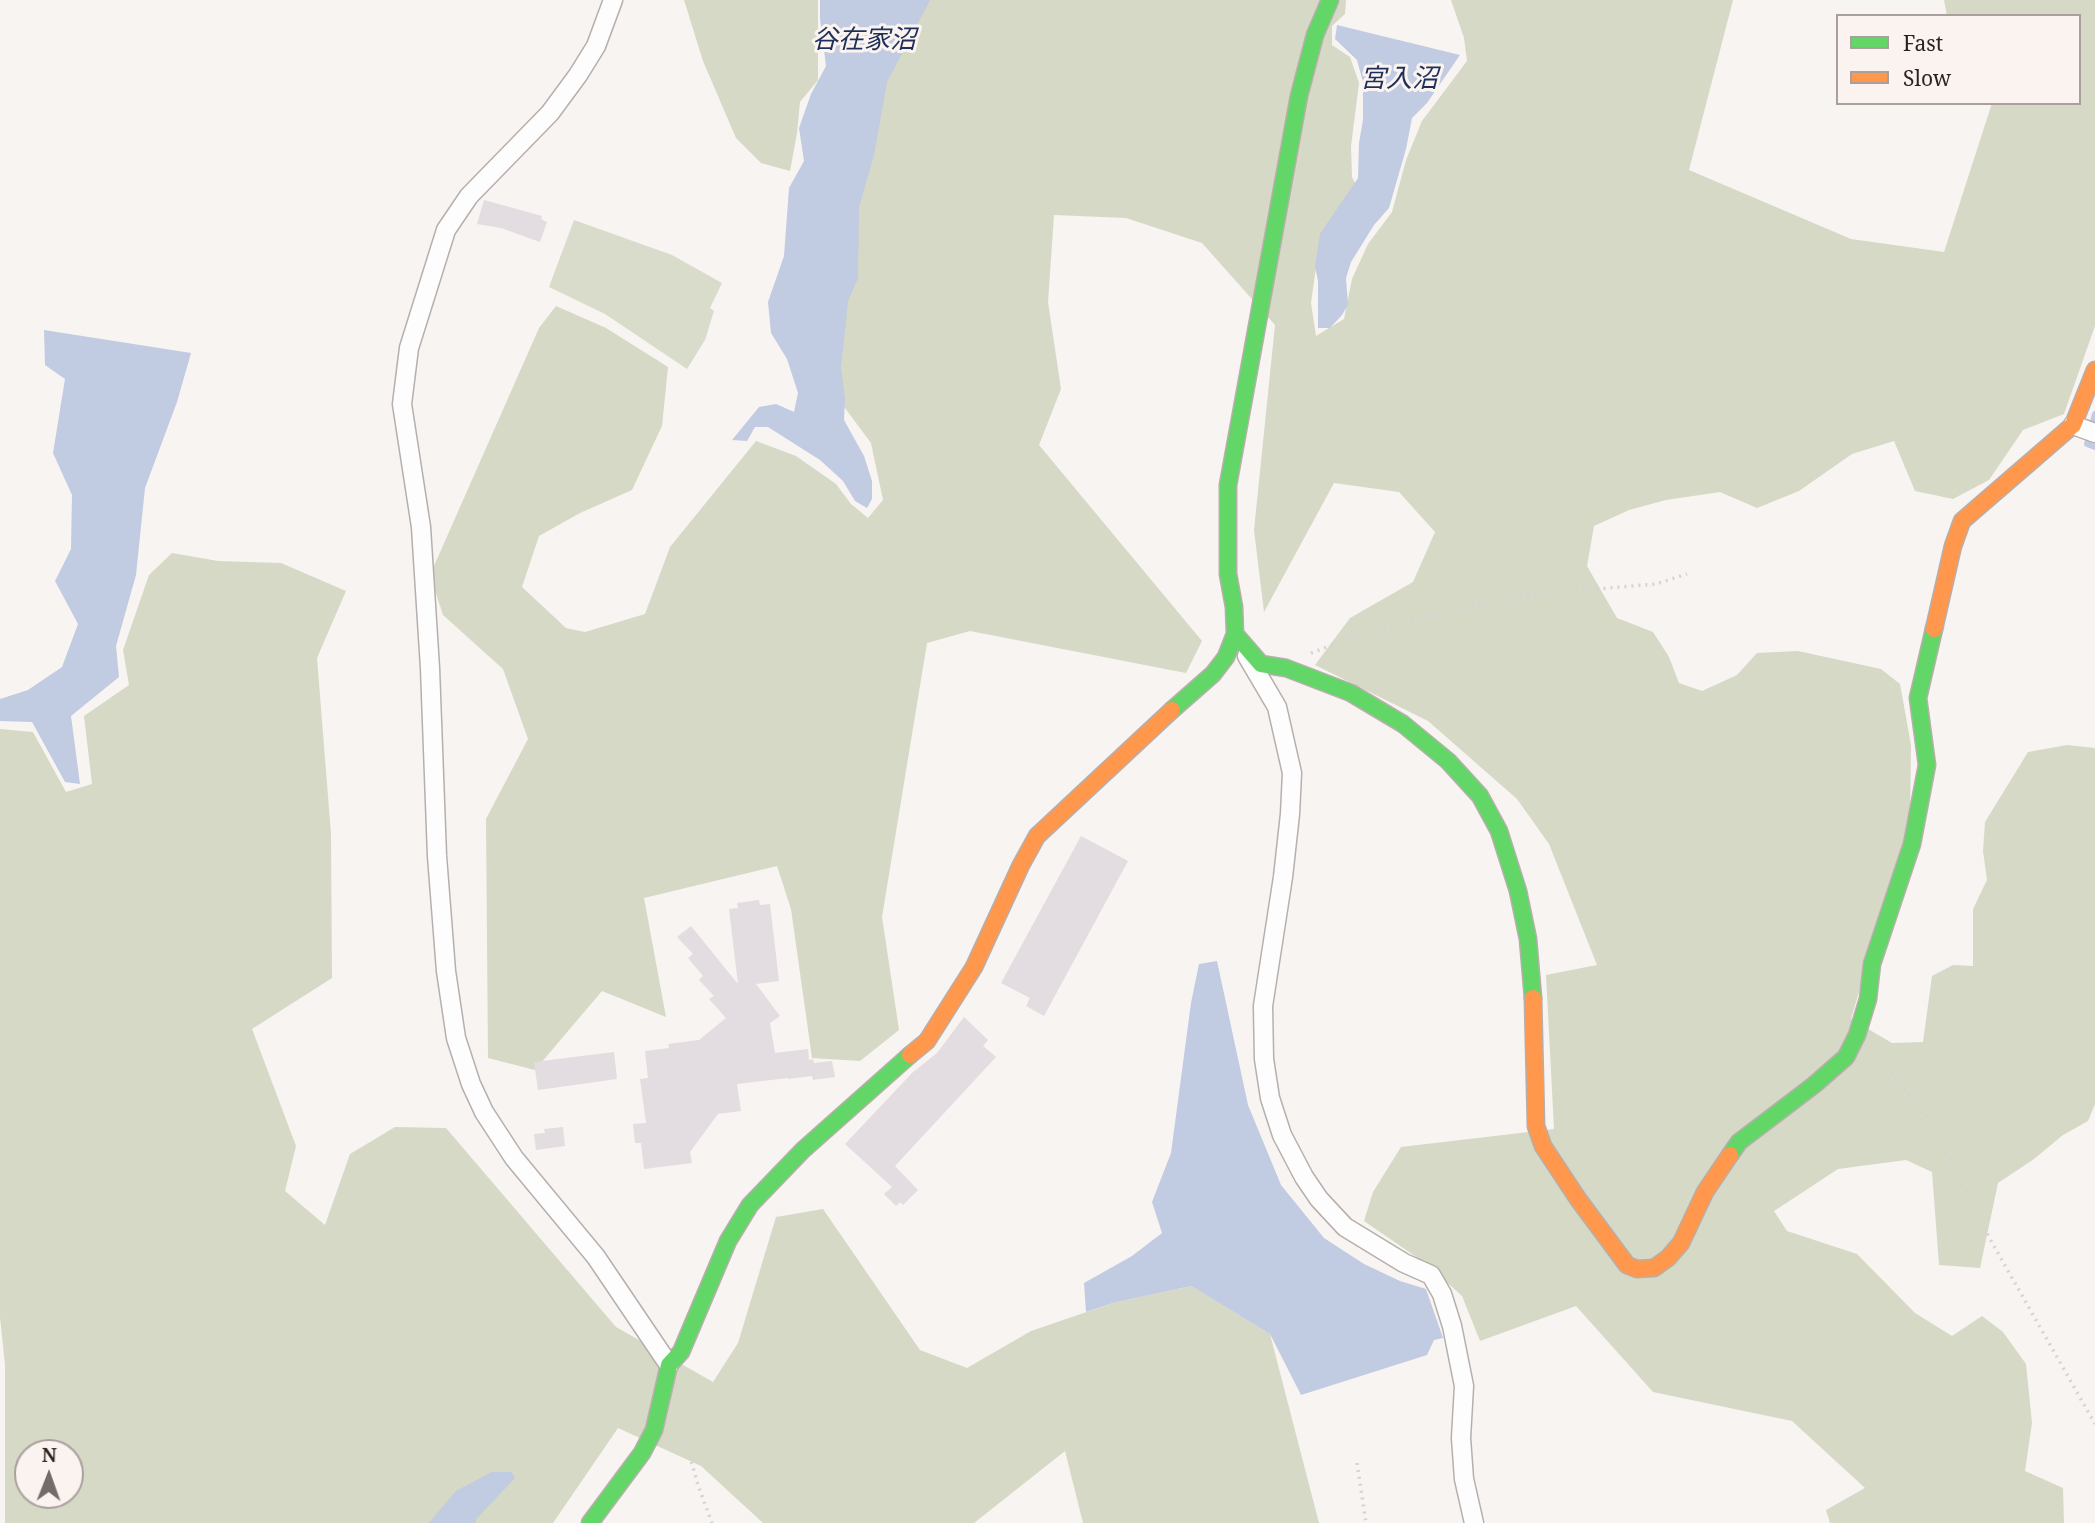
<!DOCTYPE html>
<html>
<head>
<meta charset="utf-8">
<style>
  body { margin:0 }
  #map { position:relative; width:2095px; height:1523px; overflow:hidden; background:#f8f4f2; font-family:"Noto Serif",serif }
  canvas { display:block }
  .legend { position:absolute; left:1836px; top:14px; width:245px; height:91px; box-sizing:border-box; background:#faf3f0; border:2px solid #a99f9c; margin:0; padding:9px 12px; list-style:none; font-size:21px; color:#2f221d }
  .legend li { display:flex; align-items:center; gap:14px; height:35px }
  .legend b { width:35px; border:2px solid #a99f9c }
  .north { position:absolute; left:14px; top:1439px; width:70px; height:70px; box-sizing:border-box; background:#faf3f0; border:2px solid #a99f9c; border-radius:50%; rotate:1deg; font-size:19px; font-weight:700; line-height:28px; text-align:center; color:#2f221d }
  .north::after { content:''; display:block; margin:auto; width:24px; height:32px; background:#756c68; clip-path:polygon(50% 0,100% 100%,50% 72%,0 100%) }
</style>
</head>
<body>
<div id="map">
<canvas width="2095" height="1523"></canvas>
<ul class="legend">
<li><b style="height:9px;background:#63d668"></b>Fast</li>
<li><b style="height:9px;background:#ff974d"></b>Slow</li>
</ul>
<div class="north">N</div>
</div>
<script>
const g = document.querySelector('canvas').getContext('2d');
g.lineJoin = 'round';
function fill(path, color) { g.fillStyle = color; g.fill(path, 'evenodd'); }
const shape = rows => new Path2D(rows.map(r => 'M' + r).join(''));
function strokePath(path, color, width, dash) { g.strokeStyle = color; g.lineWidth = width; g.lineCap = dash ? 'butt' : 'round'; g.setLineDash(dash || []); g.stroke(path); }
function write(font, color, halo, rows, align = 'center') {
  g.font = font + ' "Noto Serif","Noto Sans JP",serif'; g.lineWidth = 6; g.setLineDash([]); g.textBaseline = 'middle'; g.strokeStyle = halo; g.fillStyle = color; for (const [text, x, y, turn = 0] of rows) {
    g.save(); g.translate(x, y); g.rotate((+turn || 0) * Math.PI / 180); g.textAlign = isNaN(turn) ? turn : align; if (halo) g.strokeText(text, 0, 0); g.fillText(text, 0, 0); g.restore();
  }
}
fill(shape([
  [574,220,672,255,722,283,710,308,714,311,705,340,687,369,605,314,549,287]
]), '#d9dcca');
fill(shape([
  [684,0,818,0,818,80,800,102,797,133,790,171,761,163,736,138,703,61],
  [900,0,1346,0,1345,14,1332,26,1332,45,1350,57,1359,83,1351,146,1352,177,1363,199,1316,267,1311,303,1316,336,1344,319,1352,279,1368,244,1392,212,1406,160,1422,121,1467,61,1464,38,1451,0,1733,0,1689,170,1851,239,1944,252,1992,103,2079,103,2079,16,1947,16,1944,0,2095,0,2095,326,2064,414,2023,430,1989,480,1953,499,1915,491,1894,441,1852,454,1799,491,1757,508,1720,492,1666,500,1629,510,1594,526,1587,566,1617,618,1653,632,1669,657,1679,683,1702,691,1737,675,1757,653,1798,651,1881,669,1900,684,1911,745,1910,819,1851,1019,1892,1043,1923,1042,1932,976,1953,965,1973,966,1973,909,1987,880,1983,851,1985,822,2028,752,2067,745,2095,748,2095,1104,2088,1121,2063,1135,2034,1159,1998,1183,1980,1268,1939,1265,1932,1172,1906,1160,1838,1169,1774,1211,1787,1231,1857,1254,1915,1313,1952,1336,1982,1316,2003,1332,2026,1364,2032,1423,2025,1471,2063,1488,2064,1523,1830,1523,1826,1510,1865,1488,1792,1421,1653,1392,1576,1306,1480,1341,1462,1296,1428,1265,1364,1221,1373,1192,1401,1147,1554,1129,1546,975,1597,965,1549,844,1517,799,1428,721,1315,665,1350,618,1413,582,1435,532,1399,492,1334,483,1264,612,1254,530,1275,325,1202,243,1126,218,1054,215,1048,302,1061,389,1039,445,1202,641,1186,673,970,631,927,643,882,917,899,1030,860,1061,812,1058,791,909,777,866,644,898,666,1017,602,991,535,1070,488,1058,486,819,528,739,503,669,443,615,430,575,539,328,556,306,606,328,668,367,662,426,632,490,580,513,539,536,522,587,566,628,585,632,645,614,670,547,756,441,796,456,836,484,851,504,868,518,883,500,871,443,842,404,836,361,859,175],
  [172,553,218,561,281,563,346,591,317,658,331,834,332,978,252,1029,296,1146,285,1191,325,1225,350,1154,395,1127,446,1128,616,1327,713,1382,738,1343,776,1217,823,1209,920,1350,967,1368,1031,1331,1113,1303,1191,1286,1270,1334,1319,1523,1083,1523,1065,1451,974,1523,763,1523,701,1466,618,1428,553,1523,5,1523,5,1365,0,1317,0,729,33,732,66,792,92,784,84,716,129,685,123,650,149,575],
  [28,1453,70,1453,70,1495,28,1495]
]), '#d5d9c5');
fill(shape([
  [820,0,930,0,887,82,874,155,859,207,858,278,848,301,841,368,845,399,844,420,864,456,872,481,872,499,867,508,855,501,843,481,820,460,768,427,755,427,747,441,732,440,759,407,776,404,794,412,798,393,787,359,771,333,768,302,784,256,789,188,804,161,799,128,811,94,826,66,820,19],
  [1337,25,1460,55,1427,103,1412,118,1406,149,1389,208,1374,225,1351,262,1346,278,1348,305,1342,315,1330,328,1318,328,1318,281,1315,267,1320,234,1358,178,1359,143,1363,120,1363,82,1357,60,1335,39],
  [44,330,191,353,177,402,145,488,136,575,116,646,119,677,71,716,80,784,65,782,32,722,0,721,0,699,28,690,62,667,78,624,55,581,71,549,72,495,53,453,65,379,45,365],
  [1217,961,1248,1105,1281,1185,1324,1238,1364,1264,1400,1281,1426,1289,1443,1338,1434,1340,1427,1355,1301,1395,1270,1334,1191,1286,1113,1303,1086,1312,1084,1283,1132,1256,1162,1233,1152,1202,1171,1153,1191,1003,1199,964],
  [492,1472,511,1472,515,1478,477,1518,475,1523,429,1523,456,1491]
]), '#c1cbe1');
strokePath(shape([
  [2095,414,2087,444,2095,447]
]), '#c1cbe1', 6);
fill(shape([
  [484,200,542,216,541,219,547,222,540,242,501,228,477,224],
  [1081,836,1128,861,1044,1016,1026,1006,1030,998,1001,983],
  [759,900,760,905,770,904,779,981,756,984,780,1016,770,1023,775,1053,808,1049,809,1060,813,1059,814,1063,832,1061,835,1077,813,1080,812,1076,788,1079,788,1078,737,1084,741,1111,718,1114,690,1152,692,1163,644,1169,641,1143,635,1143,633,1124,646,1123,640,1079,648,1078,645,1051,669,1048,668,1044,699,1040,726,1018,709,999,714,996,699,980,703,976,688,958,693,954,677,937,691,926,738,984,729,909,738,908,737,903],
  [964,1017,988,1040,983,1046,996,1057,895,1166,918,1190,903,1205,900,1202,896,1206,884,1194,892,1187,845,1144,912,1073,937,1053],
  [614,1052,617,1079,538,1090,534,1062],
  [563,1127,565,1146,536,1150,534,1134,545,1133,544,1129]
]), '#e3dce0');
const street = shape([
  [613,0,596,46,578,75,550,113,469,196,446,230,409,348,402,404,421,527,430,668,437,856,446,971,456,1038,471,1084,484,1112,514,1158,596,1257,669,1365],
  [2073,425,2095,433],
  [1247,656,1277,707,1292,773,1290,814,1283,877,1263,1006,1264,1059,1270,1098,1282,1135,1304,1177,1319,1199,1345,1227,1404,1263,1431,1275,1442,1294,1452,1326,1464,1386,1461,1438,1464,1479,1474,1523]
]);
const fast = shape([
  [1235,634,1261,664,1286,668,1351,693,1403,724,1448,761,1480,796,1499,831,1518,891,1528,939,1533,998],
  [1172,710,1213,674,1226,657,1235,634,1234,607,1228,574,1228,485,1299,96,1315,35,1330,0],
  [1730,1155,1739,1142,1814,1085,1846,1057,1857,1035,1868,999,1872,964,1912,844,1927,765,1918,698,1934,629],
  [590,1523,642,1453,654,1430,669,1365,681,1352,728,1241,750,1205,803,1150,910,1055]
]);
const slow = shape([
  [1934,629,1953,546,1962,521,2073,425,2095,370],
  [1533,998,1536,1126,1543,1146,1578,1199,1627,1265,1637,1269,1654,1268,1668,1258,1681,1243,1705,1192,1730,1155],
  [910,1055,927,1041,974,967,1021,865,1037,836,1172,710]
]);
strokePath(street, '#b7afac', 21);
strokePath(fast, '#b7afac', 19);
strokePath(slow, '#b7afac', 19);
strokePath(shape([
  [1311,653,1364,633,1513,596,1656,584,1687,574],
  [1874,1050,1934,1127,1990,1239,2095,1424],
  [676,1431,687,1446,698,1485,712,1523],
  [1357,1463,1366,1523]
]), '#d5d4d3', 3.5, [2, 5]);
strokePath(street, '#fefdfd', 18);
strokePath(fast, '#63d668', 16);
strokePath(slow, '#ff974d', 16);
write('italic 26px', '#1e305a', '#faf3f0', [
  ["谷在家沼",864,41],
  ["宮入沼",1399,80]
]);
</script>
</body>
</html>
